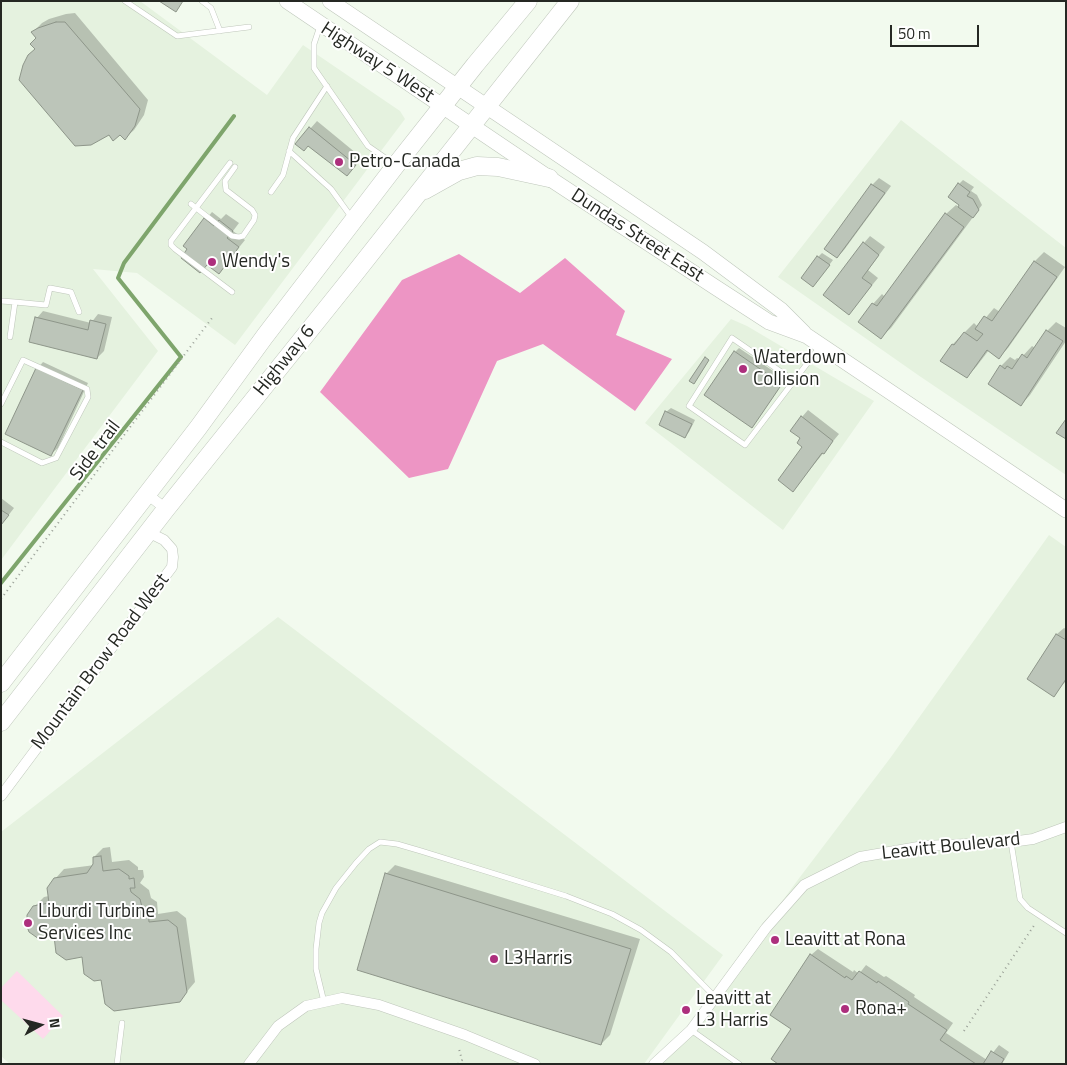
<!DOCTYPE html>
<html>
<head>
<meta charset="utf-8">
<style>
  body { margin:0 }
  #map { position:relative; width:1067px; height:1065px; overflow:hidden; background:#f2faee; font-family:"Titillium Web",sans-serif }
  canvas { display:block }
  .frame { position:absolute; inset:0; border:2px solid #252823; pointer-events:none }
  .north { position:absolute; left:15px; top:1000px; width:50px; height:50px; -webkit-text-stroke:4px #fff; paint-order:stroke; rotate:83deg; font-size:14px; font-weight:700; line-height:20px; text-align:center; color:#252823 }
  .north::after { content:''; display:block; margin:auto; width:18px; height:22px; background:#252823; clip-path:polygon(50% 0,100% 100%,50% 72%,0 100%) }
  .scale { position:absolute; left:890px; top:25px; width:89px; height:22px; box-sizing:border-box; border:2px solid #252823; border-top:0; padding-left:6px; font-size:15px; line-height:18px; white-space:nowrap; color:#252823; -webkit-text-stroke:4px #fff; paint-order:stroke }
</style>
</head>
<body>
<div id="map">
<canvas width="1067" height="1065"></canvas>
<div class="frame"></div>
<div class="north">N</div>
<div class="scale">50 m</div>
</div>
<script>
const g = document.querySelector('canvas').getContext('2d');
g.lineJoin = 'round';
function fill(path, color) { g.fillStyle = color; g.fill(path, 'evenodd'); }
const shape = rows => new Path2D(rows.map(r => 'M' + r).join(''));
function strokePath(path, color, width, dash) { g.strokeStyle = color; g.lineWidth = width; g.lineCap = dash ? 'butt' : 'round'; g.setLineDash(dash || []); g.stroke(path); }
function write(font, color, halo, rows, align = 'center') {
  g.font = font + ' "Titillium Web",sans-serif'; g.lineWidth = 4; g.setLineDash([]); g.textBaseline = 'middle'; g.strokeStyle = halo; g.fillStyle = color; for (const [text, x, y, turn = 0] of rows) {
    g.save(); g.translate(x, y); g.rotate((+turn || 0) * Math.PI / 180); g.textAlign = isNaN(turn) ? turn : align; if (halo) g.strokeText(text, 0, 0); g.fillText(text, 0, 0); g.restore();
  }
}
fill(shape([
  [1,1,140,1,267,95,303,45,400,111,405,119,235,345,137,273,93,269,158,351,1,560],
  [901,120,1066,248,1066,475,918,375,778,277],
  [731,319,747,326,874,401,783,530,645,423],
  [1049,535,1066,547,1066,1064,663,1064,797,881,891,757],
  [278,617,723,955,644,1064,10,1064,1,1056,1,832]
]), '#e5f2df');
fill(shape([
  [17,971,63,1016,43,1039,1,1000,1,988]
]), '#fedaec');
fill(shape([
  [459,254,520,293,565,258,625,311,616,335,672,359,635,411,543,344,497,361,448,469,409,478,320,392,402,280]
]), '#ed95c4');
fill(shape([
  [75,13,148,100,144,115,134,130,125,138,36,49,38,37,33,32,42,23,49,19,66,14],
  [317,121,362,158,347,175,308,145,297,144],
  [879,178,891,186,844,250,837,257,826,248,872,185],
  [963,180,974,187,971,191,977,195,982,205,891,328,881,337,873,304,882,294,885,297,946,214,956,205,959,207,959,184],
  [212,212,221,219,226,214,239,223,233,231,245,240,219,272,184,246],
  [870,236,885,247,868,270,878,278,849,313,864,243],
  [1044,252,1065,267,1008,348,999,357,989,350,976,367,967,376,942,361,953,344,974,323,978,327,994,308,1000,312,1035,261],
  [822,253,833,260,817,281,818,257],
  [43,311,91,323,98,314,112,317,104,351,97,358,37,318],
  [1056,322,1066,328,1066,341,1030,395,1021,405,1001,366,1010,357,1015,360,1017,358,1020,359,1032,346,1035,348,1047,331],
  [739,348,785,379,756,422,735,352],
  [43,362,88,383,58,448,51,454,37,369],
  [671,408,695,420,689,432,685,436,666,412],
  [808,410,839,434,793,490,804,447,802,438,802,417],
  [1,498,14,508,1,525],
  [1064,628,1066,629,1066,681,1054,695,1029,679,1057,634],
  [110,847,112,862,129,860,138,867,138,870,143,870,144,877,140,883,149,890,151,898,157,902,158,914,177,911,186,918,195,982,179,1001,102,978,83,956,55,935,34,907,44,897,49,896,55,879,64,869,95,865,94,857,103,848],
  [395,865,640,939,610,1035,601,1044,386,874],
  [818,949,853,972,854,970,859,974,866,965,884,977,886,976,915,995,914,997,953,1023,946,1033,987,1060,999,1045,1009,1052,1002,1064,781,1064,793,1028,811,955]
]), '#0003');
strokePath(shape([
  [1,583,181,357,118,278,124,263,234,116]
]), '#7ea56c', 4);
const building = shape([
  [159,1,183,1,176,12,159,1],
  [56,22,65,22,140,109,135,126,125,140,120,135,113,141,109,135,91,145,75,146,19,80,23,65,28,55,35,49,30,44,36,38,31,32,38,28,56,22],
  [309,127,356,165,347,176,308,146,304,151,295,144,309,127],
  [958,183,970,192,967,196,973,199,979,210,973,218,958,207,959,205,948,197,958,183],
  [871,184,885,193,837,258,824,249,871,184],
  [945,213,964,227,881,339,858,322,872,303,877,306,945,213],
  [204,218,214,226,219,220,233,231,227,238,239,247,219,274,207,265,200,273,181,258,187,249,183,246,204,218],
  [863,242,879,255,862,278,872,285,849,315,823,295,863,242],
  [817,256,830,265,813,287,801,278,817,256],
  [1034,261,1057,277,999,359,987,350,967,378,940,361,952,344,954,345,964,332,977,341,983,334,975,329,984,316,992,321,1034,261],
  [35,317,88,330,90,320,106,324,97,359,29,342,35,317],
  [1046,330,1063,341,1021,406,988,384,1000,365,1005,369,1007,366,1012,369,1022,354,1027,358,1046,330],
  [734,351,782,384,752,428,704,395,734,351],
  [705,357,709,360,694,384,689,381,705,357],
  [36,368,83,390,51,456,5,434,36,368],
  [665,411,692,424,685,438,659,425,665,411],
  [801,416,833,441,824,454,822,453,793,492,778,480,802,447,797,443,800,438,790,431,801,416],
  [1066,419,1066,439,1056,433,1066,419],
  [1,510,9,515,1,525,1,510],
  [1056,634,1066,640,1066,679,1054,697,1027,679,1056,634],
  [101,856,103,871,119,869,129,876,129,879,134,878,135,888,130,888,131,892,140,899,142,907,148,911,149,922,168,920,177,927,187,992,180,1002,114,1011,105,1004,101,980,94,981,84,974,82,957,66,960,56,953,54,936,39,939,29,932,25,921,27,919,27,915,33,906,49,903,47,888,54,878,87,873,93,864,93,857,101,856],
  [385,873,631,949,601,1045,357,970,385,873],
  [810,954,845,978,846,976,852,980,859,971,877,983,878,981,909,1002,908,1004,947,1030,940,1040,976,1064,778,1064,771,1059,791,1029,770,1015,810,954],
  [991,1051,1004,1059,1001,1064,983,1064,991,1051]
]);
fill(building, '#bcc5b9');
strokePath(building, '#8e968a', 1);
const lane = shape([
  [125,1,177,36,249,27],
  [202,1,211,8,220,31],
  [320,26,314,44,314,68,368,146,394,164],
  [289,151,331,189,352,218],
  [230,163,171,241,171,245,175,249,232,292],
  [271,192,283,175,293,138,327,86],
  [191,204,232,236,239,237,243,236,254,220,255,215,252,210,226,190,225,181,235,167],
  [1,301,15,302,10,337],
  [15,302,46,305,50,288,71,292,79,312],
  [793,380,732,338,689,406,745,445,819,348],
  [1,404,23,360,87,389,88,397,56,458,42,463,1,442],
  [1011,842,1020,899,1028,908,1066,933],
  [324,1002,316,969,316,949,319,923,322,913,336,888,356,863,369,849,380,842,397,844,421,851,566,896,612,914,641,930,671,952,715,997],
  [691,1030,739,1064],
  [117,1064,122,1023]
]);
const street = shape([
  [147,494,166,509],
  [1,796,172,567,173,557,172,549,164,540,148,532],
  [249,1064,278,1026,306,1006,342,998,379,1005,465,1035,535,1064],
  [654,1064,691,1030,766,928,804,885,860,857,924,846,1011,842,1033,839,1066,827]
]);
const primary = shape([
  [287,1,549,178,715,287,769,322,807,336,1066,510],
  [330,1,703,252,781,310,804,333]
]);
const highway = shape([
  [425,190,459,171,477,166,498,167,549,178],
  [1,683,198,428,265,336,396,165,475,65,528,1],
  [1,722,166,509,352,277,570,1]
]);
strokePath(lane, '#bfc7bb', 6);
strokePath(street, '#bfc7bb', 11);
strokePath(primary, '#bfc7bb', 16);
strokePath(highway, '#bfc7bb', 19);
strokePath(shape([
  [1,599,212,318],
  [964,1031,1035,924],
  [458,1064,462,1060,459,1049]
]), '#9aa097', 2, [1, 4]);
strokePath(lane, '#fff', 5);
strokePath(street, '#fff', 10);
strokePath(primary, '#fff', 15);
strokePath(highway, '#fff', 18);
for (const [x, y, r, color] of [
  [339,162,5,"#ad2f7d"],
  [212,262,5,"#ad2f7d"],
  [743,369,5,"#ad2f7d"],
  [28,923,5,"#ad2f7d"],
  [775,940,5,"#ad2f7d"],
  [494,959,5,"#ad2f7d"],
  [845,1009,5,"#ad2f7d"],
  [686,1010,5,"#ad2f7d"]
]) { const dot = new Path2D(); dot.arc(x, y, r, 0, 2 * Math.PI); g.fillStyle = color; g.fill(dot); strokePath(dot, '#fff', 2); }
write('19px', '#252823', '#fff', [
  ["Highway 5 West",377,63,33],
  ["Dundas Street East",637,236,33],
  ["Highway 6",285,361,-51],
  ["Side trail",96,451,-53],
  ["Mountain Brow Road West",101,662,-53],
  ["Leavitt Boulevard",951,847,-6]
]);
write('19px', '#252823', '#fff', [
  ["Petro-Canada",349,162],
  ["Wendy's",222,262],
  ["Waterdown",753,358],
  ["Collision",753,380],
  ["Liburdi Turbine",38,912],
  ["Services Inc",38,934],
  ["Leavitt at Rona",785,940],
  ["L3Harris",504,959],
  ["Leavitt at",696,999],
  ["L3 Harris",696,1021],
  ["Rona+",855,1009]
], 'left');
</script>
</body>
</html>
